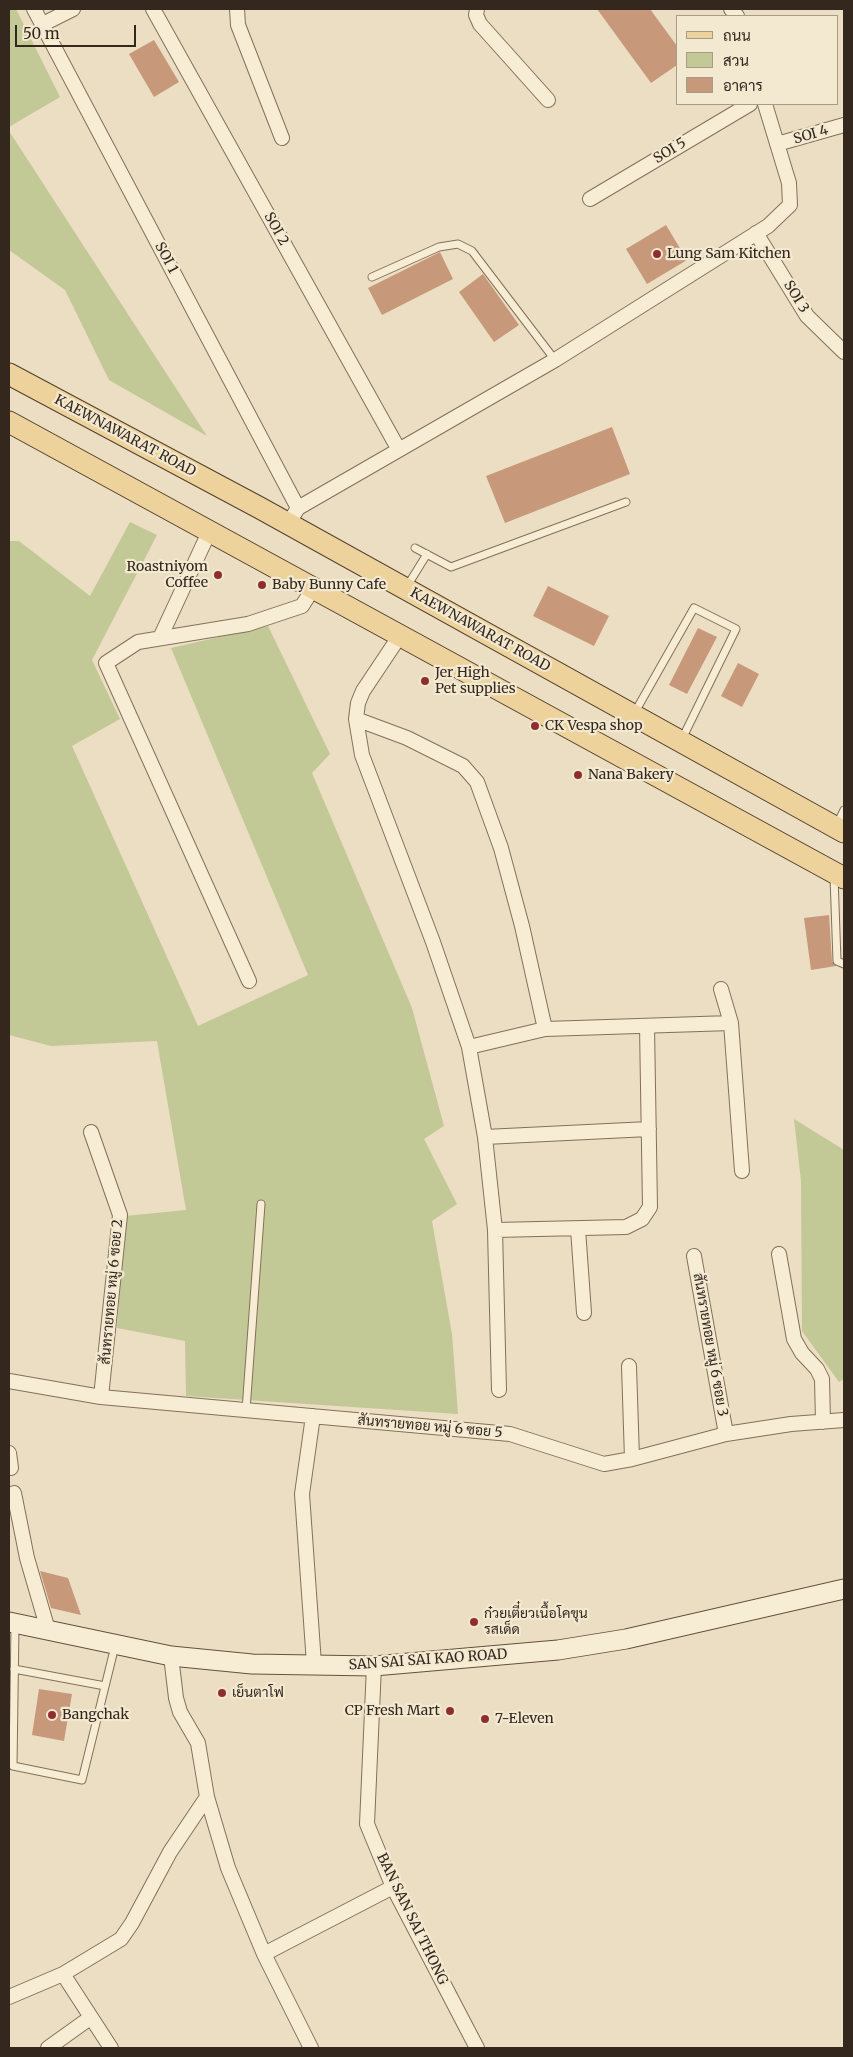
<!DOCTYPE html>
<html>
<head>
<meta charset="utf-8">
<style>
  body { margin:0 }
  #map { position:relative; width:853px; height:2057px; overflow:hidden; background:#ebdec2; font-family:Merriweather,Sarabun,serif }
  canvas { display:block }
  .frame { position:absolute; inset:0; border:10px solid #34281e; pointer-events:none }
  .legend { position:absolute; left:676px; top:15px; width:162px; height:90px; box-sizing:border-box; background:#f3e9d1; border:1px solid #a79c89; margin:0; padding:6px 9px; list-style:none; font-size:15px; color:#34281e }
  .legend li { display:flex; align-items:center; gap:10px; height:25px }
  .legend b { width:25px; border:1px solid #a79c89 }
  .scale { position:absolute; left:15px; top:25px; width:121px; height:22px; box-sizing:border-box; border:2px solid #34281e; border-top:0; padding-left:6px; font-size:15px; line-height:18px; white-space:nowrap; color:#34281e; -webkit-text-stroke:4px #f3e9d1; paint-order:stroke }
</style>
</head>
<body>
<div id="map">
<canvas width="853" height="2057"></canvas>
<div class="frame"></div>
<ul class="legend">
<li><b style="height:6px;background:#edd29b"></b>ถนน</li>
<li><b style="height:14px;background:#c3c897"></b>สวน</li>
<li><b style="height:14px;background:#c7997a"></b>อาคาร</li>
</ul>
<div class="scale">50 m</div>
</div>
<script>
const g = document.querySelector('canvas').getContext('2d');
g.lineJoin = 'round';
function fill(path, color) { g.fillStyle = color; g.fill(path, 'evenodd'); }
const shape = rows => new Path2D(rows.map(r => 'M' + r).join(''));
function strokePath(path, color, width, dash) { g.strokeStyle = color; g.lineWidth = width; g.lineCap = dash ? 'butt' : 'round'; g.setLineDash(dash || []); g.stroke(path); }
function write(font, color, halo, rows, align = 'center') {
  g.font = font + ' Merriweather,Sarabun,serif'; g.lineWidth = 4.5; g.setLineDash([]); g.textBaseline = 'middle'; g.strokeStyle = halo; g.fillStyle = color; for (const [text, x, y, turn = 0] of rows) {
    g.save(); g.translate(x, y); g.rotate((+turn || 0) * Math.PI / 180); g.textAlign = isNaN(turn) ? turn : align; if (halo) g.strokeText(text, 0, 0); g.fillText(text, 0, 0); g.restore();
  }
}
fill(shape([
  [9,9,16,9,60,97,9,127],
  [9,131,207,436,109,380,65,290,9,250],
  [130,522,157,535,92,660,120,719,72,746,198,1026,308,975,171,648,268,626,330,754,312,773,412,1008,444,1126,424,1139,457,1204,432,1221,452,1334,458,1414,186,1396,185,1341,117,1328,125,1216,186,1210,157,1041,51,1046,9,1035,9,541,19,541,90,596],
  [794,1119,844,1150,844,1379,839,1382,802,1331,801,1181]
]), '#c3c897');
fill(shape([
  [597,9,650,9,677,46,677,65,651,83],
  [154,40,179,82,154,97,129,54],
  [666,225,687,260,647,284,626,249],
  [440,252,453,279,382,315,368,288],
  [483,274,519,325,494,342,459,292],
  [612,427,630,474,505,523,486,476],
  [548,586,609,616,594,646,533,616],
  [698,628,717,637,687,694,669,685],
  [738,663,759,674,742,707,721,696],
  [829,915,832,961,836,966,811,970,804,918],
  [40,1571,68,1578,81,1615,51,1608],
  [39,1689,72,1694,64,1741,32,1735]
]), '#c7997a');
const service = shape([
  [372,277,439,247,458,244,472,251,555,360],
  [415,548,451,567,626,502],
  [406,588,427,554],
  [635,712,694,608,736,629,682,739],
  [837,824,844,810],
  [834,877,837,961,844,964],
  [246,1410,261,1204],
  [15,1625,13,1766,82,1780,115,1646],
  [14,1669,105,1686]
]);
const minor = shape([
  [34,9,298,508],
  [153,9,399,450],
  [237,9,238,25,282,138],
  [477,9,476,15,480,24,548,100],
  [731,9,737,16],
  [43,24,73,9],
  [777,144,844,125],
  [590,199,750,104],
  [756,233,807,316,844,352],
  [288,524,298,508,555,360,768,226,790,205,789,183,765,104],
  [401,634,363,691,358,703,356,719,362,755,433,942,469,1047,485,1137,495,1230,499,1390],
  [160,638,210,530],
  [356,719,407,738,463,766,477,782,501,848,522,926,545,1029],
  [249,981,106,663,138,642,248,624,302,606,314,587],
  [721,989,731,1023,742,1171],
  [469,1047,545,1029,731,1023],
  [91,1132,120,1215,101,1397],
  [485,1137,649,1129],
  [578,1229,584,1313],
  [495,1230,626,1227,642,1219,650,1207,647,1026],
  [779,1254,794,1339,802,1353,817,1369,822,1379,823,1422],
  [694,1256,726,1434],
  [629,1366,632,1459],
  [9,1381,101,1397,510,1434,604,1464,632,1459,726,1434,791,1424,844,1420],
  [313,1416,302,1494,314,1664],
  [9,1453,11,1468],
  [14,1493,27,1558,48,1630],
  [171,1656,176,1698,180,1712,198,1743,207,1797,228,1868,264,1954,311,2048],
  [374,1666,367,1824,393,1887,477,2048],
  [264,1954,393,1887],
  [63,1974,111,2048],
  [9,1997,63,1974,121,1939,132,1923,170,1852,207,1797],
  [48,2048,90,2018]
]);
const secondary = shape([
  [9,1622,171,1656,252,1664,374,1666,558,1650,626,1639,844,1589]
]);
const primary = shape([
  [9,374,260,508,844,832],
  [9,422,844,878]
]);
strokePath(service, '#84705a', 9);
strokePath(minor, '#84705a', 16);
strokePath(secondary, '#66513d', 21);
strokePath(primary, '#523e2e', 23);
strokePath(service, '#f7ecd4', 7);
strokePath(minor, '#f7ecd4', 14);
strokePath(secondary, '#f7ecd4', 19);
strokePath(primary, '#edd29b', 21);
for (const [x, y, r, color] of [
  [657,254,5,"#8f2e30"],
  [218,575,5,"#8f2e30"],
  [262,585,5,"#8f2e30"],
  [425,681,5,"#8f2e30"],
  [535,726,5,"#8f2e30"],
  [578,775,5,"#8f2e30"],
  [474,1622,5,"#8f2e30"],
  [222,1693,5,"#8f2e30"],
  [450,1711,5,"#8f2e30"],
  [52,1715,5,"#8f2e30"],
  [485,1719,5,"#8f2e30"]
]) { const dot = new Path2D(); dot.arc(x, y, r, 0, 2 * Math.PI); g.fillStyle = color; g.fill(dot); strokePath(dot, '#f3e9d1', 2); }
write('14px', '#34281e', '#f3e9d1', [
  ["SOI 4",811,135,-16],
  ["SOI 5",670,151,-31],
  ["SOI 2",276,229,61],
  ["SOI 1",166,258,62],
  ["SOI 3",796,297,58],
  ["KAEWNAWARAT ROAD",125,436,28],
  ["KAEWNAWARAT ROAD",480,630,29],
  ["สันทรายทอย หมู่ 6 ซอย 2",112,1292,-85],
  ["สันทรายทอย หมู่ 6 ซอย 3",710,1345,80],
  ["สันทรายทอย หมู่ 6 ซอย 5",430,1427,5],
  ["SAN SAI SAI KAO ROAD",428,1660,-4],
  ["BAN SAN SAI THONG",412,1919,64]
]);
write('14px', '#34281e', '#f3e9d1', [
  ["Lung Sam Kitchen",667,254],
  ["Roastniyom",208,567,"right"],
  ["Coffee",208,583,"right"],
  ["Baby Bunny Cafe",272,585],
  ["Jer High",435,673],
  ["Pet supplies",435,689],
  ["CK Vespa shop",545,726],
  ["Nana Bakery",588,775],
  ["ก๋วยเตี๋ยวเนื้อโคขุน",484,1614],
  ["รสเด็ด",484,1630],
  ["เย็นตาโฟ",232,1693],
  ["CP Fresh Mart",440,1711,"right"],
  ["Bangchak",62,1715],
  ["7-Eleven",495,1719]
], 'left');
</script>
</body>
</html>
